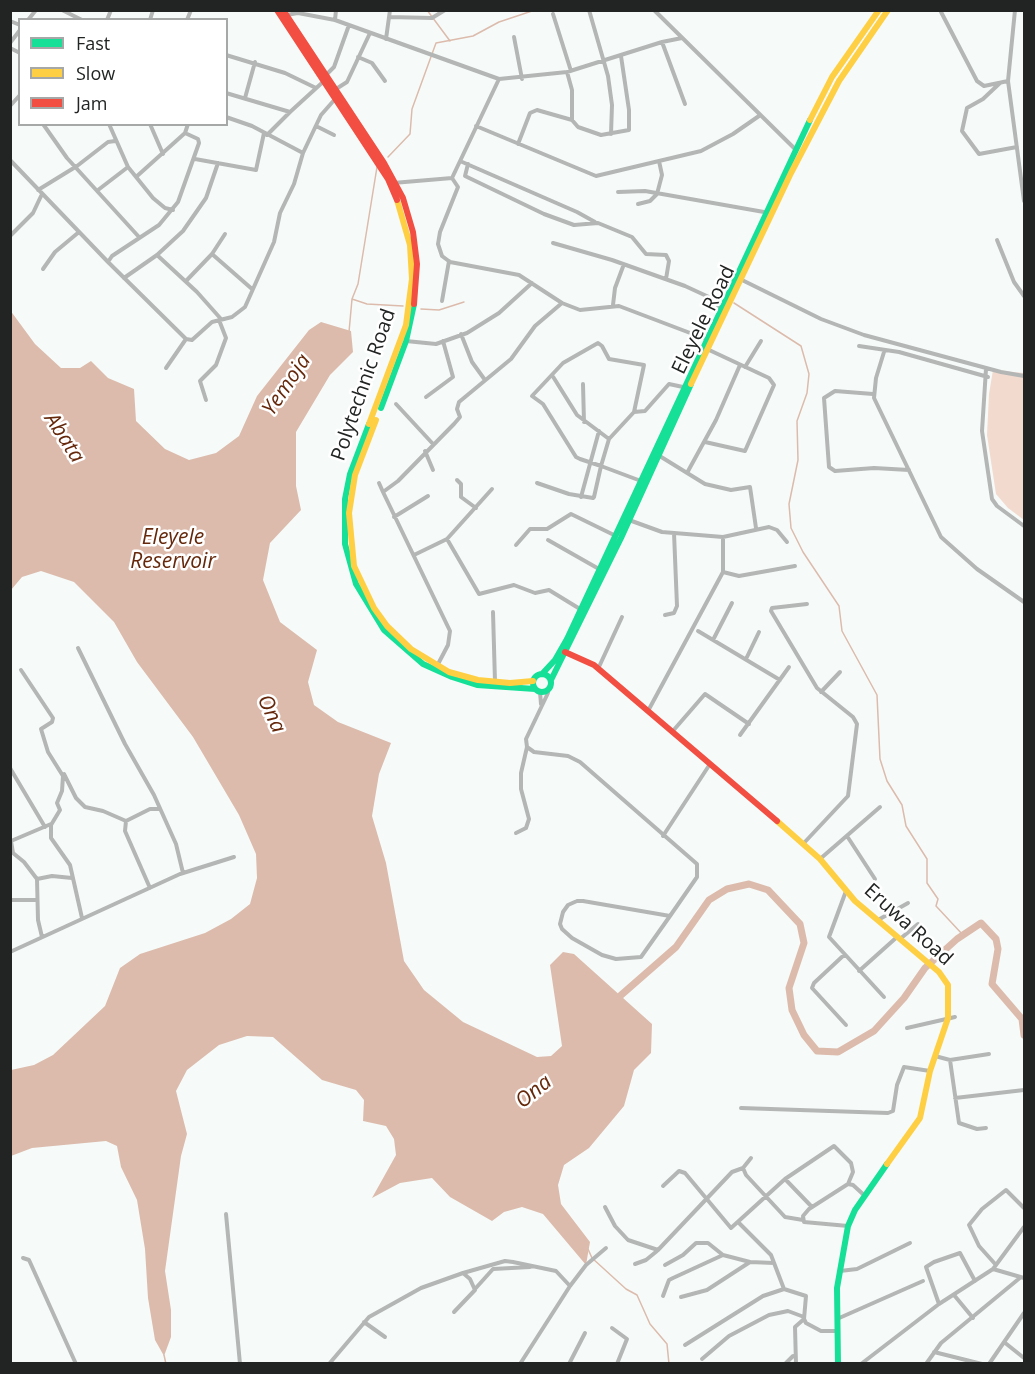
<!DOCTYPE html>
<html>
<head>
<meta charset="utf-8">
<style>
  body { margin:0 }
  #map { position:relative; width:1035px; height:1374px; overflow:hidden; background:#f6fbf9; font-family:"Open Sans",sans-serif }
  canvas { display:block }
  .frame { position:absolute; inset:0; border:12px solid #212423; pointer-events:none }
  .legend { position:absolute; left:18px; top:18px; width:210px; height:108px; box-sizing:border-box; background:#fff; border:2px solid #a6a7a7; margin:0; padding:8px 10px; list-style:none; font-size:18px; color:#212423 }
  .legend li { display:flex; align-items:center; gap:12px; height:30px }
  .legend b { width:30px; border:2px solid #a6a7a7 }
</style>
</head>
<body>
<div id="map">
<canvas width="1035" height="1374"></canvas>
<div class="frame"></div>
<ul class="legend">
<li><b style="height:8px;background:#16e098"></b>Fast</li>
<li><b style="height:8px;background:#ffcf43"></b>Slow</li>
<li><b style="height:8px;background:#f24e42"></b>Jam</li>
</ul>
</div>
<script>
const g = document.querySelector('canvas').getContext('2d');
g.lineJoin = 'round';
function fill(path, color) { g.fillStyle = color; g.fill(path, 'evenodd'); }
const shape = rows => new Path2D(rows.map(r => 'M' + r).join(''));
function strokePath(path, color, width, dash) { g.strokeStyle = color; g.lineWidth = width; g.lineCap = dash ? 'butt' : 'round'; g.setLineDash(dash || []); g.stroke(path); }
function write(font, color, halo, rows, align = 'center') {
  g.font = font + ' "Open Sans",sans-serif'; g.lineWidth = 5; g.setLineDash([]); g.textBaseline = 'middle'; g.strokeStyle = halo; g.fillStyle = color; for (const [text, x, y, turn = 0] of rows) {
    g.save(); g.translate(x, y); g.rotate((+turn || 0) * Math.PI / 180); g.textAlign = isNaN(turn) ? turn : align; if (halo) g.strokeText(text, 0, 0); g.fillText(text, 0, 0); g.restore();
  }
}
fill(shape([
  [993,370,1024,373,1024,520,1008,508,996,494,987,435,989,394]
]), '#f2dacf');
fill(shape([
  [10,310,35,344,61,368,80,368,91,361,108,378,134,389,136,421,165,449,189,460,216,453,239,436,257,396,309,330,321,322,351,331,353,352,330,375,296,432,296,486,301,510,270,543,263,580,280,622,317,650,308,682,314,705,338,722,391,743,379,774,372,816,386,863,404,961,424,990,463,1022,537,1057,551,1056,562,1046,550,965,563,952,574,954,652,1024,651,1053,634,1070,624,1106,589,1148,564,1165,558,1185,561,1204,590,1242,586,1265,543,1214,522,1207,504,1212,492,1221,450,1197,432,1178,400,1183,372,1198,396,1155,394,1139,386,1126,363,1121,364,1100,356,1090,322,1080,273,1037,247,1036,219,1045,187,1070,176,1091,187,1134,181,1156,165,1271,171,1310,171,1337,164,1356,155,1340,148,1298,145,1249,137,1200,121,1167,117,1146,106,1141,32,1148,11,1156,11,1070,34,1065,53,1055,105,1006,120,968,140,954,205,933,231,919,250,904,257,878,256,854,239,815,193,737,137,662,114,622,74,582,41,571,22,577,11,590]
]), '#dcbbac');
strokePath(shape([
  [427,10,450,41],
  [388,157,410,134,412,109,436,43,473,36,499,22,535,10],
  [352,299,367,304,403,306],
  [734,303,801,346,809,374,807,393,797,421,798,460,789,504,791,528,803,552,839,606,842,631,877,695,880,759,887,781,902,805,906,826,927,859,927,883,938,899,936,906,963,935],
  [421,309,439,310,464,302],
  [349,332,352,299,358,284,377,167],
  [588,1249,592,1258,626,1289,637,1295,650,1324,667,1344,669,1364],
  [164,1355,166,1364]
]), '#dcbbac', 1.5);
strokePath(shape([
  [619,1002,620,996,676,947,709,900,727,889,749,884,768,890,800,924,804,943,789,988,792,1010,804,1035,817,1051,838,1052,874,1031,904,998,925,968,957,939,981,923,996,939,998,949,992,984,1022,1019,1024,1035]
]), '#dcbbac', 7);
strokePath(shape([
  [62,10,82,20],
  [589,10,608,76,612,105,611,134],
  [654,10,795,149],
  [940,10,977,81,984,86,1008,81],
  [1015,10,1008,81,1024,201],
  [553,14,571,71],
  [286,15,298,13,335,20,499,79,567,72,662,42,682,38],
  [389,17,432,18,445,10],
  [28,20,36,10],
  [107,20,111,10],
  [150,20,153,10],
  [187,20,191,10],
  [335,20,336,10],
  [10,21,20,25],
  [514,37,522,79],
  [386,39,390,10],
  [662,42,685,104],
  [10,43,20,30],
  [10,48,20,53],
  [226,55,285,73,316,88],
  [358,57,372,63,385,81],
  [567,72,572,90,572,120],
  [327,74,334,67,349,25],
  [499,79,452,178,458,187,440,232,438,244,442,256,450,262,519,275,562,303,580,310,619,306,706,339],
  [1000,83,983,99,967,108,962,131,979,154,1017,147],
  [336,89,347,82,370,33],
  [226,93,290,112,324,81],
  [245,98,255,62],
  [10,106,20,95],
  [226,117,252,126,303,153],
  [43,124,67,158,139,237],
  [109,124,128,167,153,198,165,208,173,210],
  [150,124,163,154],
  [316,126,334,135],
  [476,126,596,176,701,151,733,134,759,116],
  [267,135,290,112],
  [518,144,530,113,537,110,572,120,578,127,601,135,629,130,629,110,621,56],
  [195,159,256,170,264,133],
  [10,160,108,262,186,339,192,340,212,322,232,317,245,307,274,242,280,213,294,184,303,153,321,115,336,98],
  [460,161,577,212,595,222],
  [468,164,465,176,544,214,574,225,598,223,632,237,646,254,666,255,669,261,666,279],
  [136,177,185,133,188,124],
  [393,183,452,178],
  [38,190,77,166,108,142,115,141],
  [98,190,128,167],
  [618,192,645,191,764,212],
  [638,204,650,201,657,194,662,175,659,161],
  [10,236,33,213,42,194],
  [997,240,1014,282,1024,296],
  [553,243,612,260,685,286,711,298,720,308],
  [212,254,252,289],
  [157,255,197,292,221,319],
  [108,262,112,256,159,225,178,202,199,143,198,139,185,133],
  [43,269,55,252,79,232],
  [124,278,157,255,183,231,206,198,218,163],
  [740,279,821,319,864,335,1001,372,1024,376],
  [186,281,212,254,225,234],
  [442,301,449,261],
  [613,305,615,288,624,264],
  [461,334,472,362,485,380],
  [406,341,436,344,467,333,499,313,532,283],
  [859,346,899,352,988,377],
  [884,352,876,378,874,398,941,537,977,569,1024,602],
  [745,367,761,341],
  [166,368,186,339],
  [986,369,982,431,992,499,997,506,1024,526],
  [552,375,577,415,609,439],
  [583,384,584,422],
  [873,394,835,391,824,398,829,467,835,471,874,468,909,470],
  [426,397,453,377,443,341],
  [206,400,200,381,216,365,226,338,219,320],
  [396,404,433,444],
  [634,412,645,411,669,384,683,387],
  [705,442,745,451,774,385,769,378,707,349],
  [425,451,433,470],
  [658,455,705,484,731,490,750,487,756,528],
  [687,473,716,420,740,365],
  [457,480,461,484,461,497,476,508],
  [379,483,383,492],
  [537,483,569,494,593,498,594,497,601,466,609,439,634,412,644,365,609,359,602,346,598,343,563,363,532,396,543,404,576,457,580,459,601,466,641,481],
  [581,497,599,431],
  [394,517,428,496],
  [629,520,662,532,723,537,769,527,777,530,787,542],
  [447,539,479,594,514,585,535,593,549,590,580,609],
  [548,540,599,569],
  [516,545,530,529,547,529,571,514,616,536],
  [414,555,447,539,492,489],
  [723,572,739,576,795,566],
  [493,612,495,682],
  [665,615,674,613,677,606,674,533],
  [698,631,780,680],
  [713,640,732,603],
  [78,648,125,744,154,795,176,844,183,873],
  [746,659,759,632],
  [437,666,448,645,450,631,383,492,398,481,454,424,460,417,457,409,459,402,511,359,535,326,562,303],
  [598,669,622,617],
  [21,670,53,718,52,722,41,729,48,752,63,776,62,791,57,803,60,810,51,825],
  [537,690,540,692,541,704],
  [821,692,840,672],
  [648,711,723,572,723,537],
  [672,732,705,694,749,724],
  [740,735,789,667],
  [527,747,534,752,568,756,580,762,697,864,697,877,670,916],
  [10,768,45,827],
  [64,774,76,798,85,807,103,811,126,821],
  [516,833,526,828,529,819,521,789,521,773,527,747,526,739,548,693,546,691],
  [663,836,710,764],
  [847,836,875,879],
  [803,844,848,796,857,724,853,717,817,688,771,611,772,608,807,604],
  [820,859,880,807],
  [37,879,52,876,72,878],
  [150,888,125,831,126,821,150,809,160,809],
  [846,891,829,937,884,997],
  [10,900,37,900],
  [577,901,583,901,670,916,641,957,616,959,602,955,572,938,562,929,560,924,563,912,568,905,577,901],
  [878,920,908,903],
  [42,937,38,920,37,879,24,862,13,853,11,841,51,824,51,838,70,865,82,918],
  [900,939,918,924],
  [10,952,180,874,234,857],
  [844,955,814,983,812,988,846,1025],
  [859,971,897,937],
  [907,1028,955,1017],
  [935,1056,950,1060,989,1054],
  [950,1060,959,1123,977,1129,986,1128],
  [955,1098,1024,1090],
  [741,1108,888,1113,893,1111,897,1085,904,1067,930,1071],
  [751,1158,743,1168,746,1175,785,1217,803,1220],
  [785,1179,812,1207],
  [663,1186,679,1171,685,1173,731,1228,785,1179,834,1146,851,1163,853,1172,848,1184],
  [605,1207,615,1226,628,1240,658,1250,732,1172,743,1168],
  [226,1214,240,1364],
  [739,1223,771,1255,784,1289,806,1296,804,1319,806,1323,821,1331,837,1331],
  [848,1226,804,1222,803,1216,809,1209,848,1184,853,1185,865,1196],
  [23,1258,29,1260,76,1364],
  [635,1264,646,1260,657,1251],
  [665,1265,683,1255,696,1243,708,1243,723,1255],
  [996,1265,979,1246,969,1225,982,1209,1006,1190,1024,1208],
  [993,1269,1024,1278],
  [840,1271,857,1269,910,1243],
  [463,1273,505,1261,513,1262,556,1271,570,1286],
  [475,1289,493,1269,530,1267],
  [954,1295,973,1318],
  [663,1296,669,1280,673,1278,723,1255,750,1262],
  [681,1297,707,1290,750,1262,774,1263],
  [939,1304,926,1267,934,1262,960,1253,975,1281],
  [837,1319,923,1281],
  [364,1322,385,1337],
  [612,1328,627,1339,617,1364],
  [1004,1342,1024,1358],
  [685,1345,763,1296,784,1289],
  [934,1352,982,1364],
  [702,1359,729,1336,769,1315,788,1311,804,1317],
  [329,1364,369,1317,421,1288,463,1273,470,1279,475,1290,454,1312],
  [520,1364,570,1286,586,1265,606,1248],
  [569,1364,585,1333],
  [785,1364,793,1356],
  [796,1364,795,1327,804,1319],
  [861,1364,939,1304,993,1269,1024,1227],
  [926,1364,941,1343,1021,1277],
  [989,1364,1024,1313]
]), '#b4b6b5', 4);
strokePath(shape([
  [381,408,406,341,414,304],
  [369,424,350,474,345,499,345,544,356,584,384,630,423,664,452,677,477,685,535,689],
  [542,674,555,660,567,639,810,120],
  '533 683a9 9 0 1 1 18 0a9 9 0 1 1-18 0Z',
  [551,680,621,538,691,384],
  [838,1364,837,1288,848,1226,855,1210,887,1164]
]), '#16e098', 6);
strokePath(shape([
  [810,120,832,77,879,10],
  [691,384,791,173,839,81,888,10],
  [376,420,355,475,349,513,354,566,374,608,387,626,411,649,449,672,478,680,510,683,533,681],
  [369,424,406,325,412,279,410,245,397,200],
  [777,821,820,859,855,901,939,972,948,985,948,1018,930,1071,920,1118,887,1164]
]), '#ffcf43', 6);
strokePath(shape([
  [277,10,388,179,397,200],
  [283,10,384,163,403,198,413,232,417,264,414,304],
  [565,652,594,665,777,821]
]), '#f24e42', 6);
write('20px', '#212423', '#fff', [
  ["Eleyele Road",704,320,-64],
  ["Polytechnic Road",364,385,-71],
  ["Eruwa Road",908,925,42]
]);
write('italic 21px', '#65280b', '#fff', [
  ["Yemoja",287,385,-56],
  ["Abata",64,438,57],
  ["Eleyele",173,538],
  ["Reservoir",173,562],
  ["Ona",271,714,65],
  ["Ona",534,1092,-39]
]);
</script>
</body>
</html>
